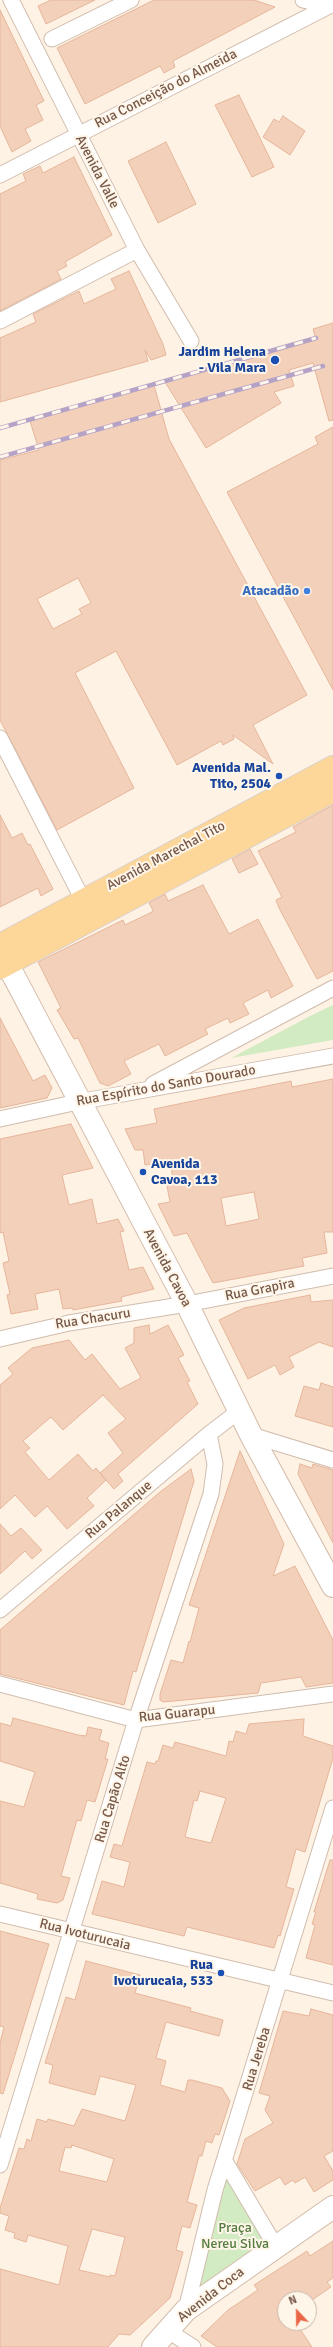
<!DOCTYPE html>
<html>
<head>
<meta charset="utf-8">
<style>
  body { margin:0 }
  #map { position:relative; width:333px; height:2347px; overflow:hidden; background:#fdf2e4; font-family:Signika,sans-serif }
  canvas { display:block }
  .north { position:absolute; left:277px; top:2291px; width:40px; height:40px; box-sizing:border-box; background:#fff6ea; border:1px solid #c8b7aa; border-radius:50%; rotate:338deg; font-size:11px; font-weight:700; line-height:16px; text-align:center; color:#765849 }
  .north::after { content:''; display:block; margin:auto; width:14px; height:18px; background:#ea6645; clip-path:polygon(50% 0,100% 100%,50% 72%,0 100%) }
</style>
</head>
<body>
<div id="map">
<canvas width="333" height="2347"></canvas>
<div class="north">N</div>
</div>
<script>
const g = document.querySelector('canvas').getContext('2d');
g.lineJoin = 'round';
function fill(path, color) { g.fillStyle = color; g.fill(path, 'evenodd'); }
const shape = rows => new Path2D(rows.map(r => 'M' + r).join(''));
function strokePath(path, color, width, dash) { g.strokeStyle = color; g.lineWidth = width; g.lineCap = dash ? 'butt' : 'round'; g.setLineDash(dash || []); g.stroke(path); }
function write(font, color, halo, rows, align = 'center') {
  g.font = font + ' Signika,sans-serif'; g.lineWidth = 4; g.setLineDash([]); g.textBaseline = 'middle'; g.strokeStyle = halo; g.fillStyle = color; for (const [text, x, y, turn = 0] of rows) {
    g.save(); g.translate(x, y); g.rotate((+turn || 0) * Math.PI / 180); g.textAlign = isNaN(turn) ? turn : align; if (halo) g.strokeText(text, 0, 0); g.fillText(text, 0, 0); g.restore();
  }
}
fill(shape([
  [333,1005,333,1040,231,1058,312,1015],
  [225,2170,271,2244,198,2294,203,2249]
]), '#d3ebc2');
const building = shape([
  [51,0,95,0,46,24,38,6,51,0],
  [154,0,254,0,275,7,173,61,175,67,164,73,160,66,85,104,57,48,154,0],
  [0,10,44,101,36,105,43,120,25,129,31,141,12,152,0,126,0,10],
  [239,95,274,167,252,177,215,105,239,95],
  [283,116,305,131,290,155,263,137,274,119,279,122,283,116],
  [166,142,196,204,158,223,128,161,166,142],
  [74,157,112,235,65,262,67,266,57,271,61,279,0,311,0,194,26,181,23,174,40,166,43,173,74,157],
  [129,271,163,344,166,355,151,360,145,350,148,361,0,402,0,338,36,322,33,314,79,291,84,304,116,289,111,279,129,271],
  [333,323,333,420,329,421,313,363,289,370,294,386,274,392,281,403,206,448,165,382,316,340,313,329,333,323],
  [154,385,169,439,307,695,253,725,273,764,233,735,234,739,223,745,221,741,177,765,116,651,75,673,134,788,57,830,0,720,0,460,39,450,30,421,154,385],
  [78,578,91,603,79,609,82,614,53,629,37,599,78,578],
  [333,427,333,690,227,492,318,444,315,437,333,427],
  [333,805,333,971,317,979,279,908,276,900,282,897,258,851,296,832,293,827,333,805],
  [0,815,12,838,22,833,28,845,30,844,53,889,41,896,38,888,0,907,0,815],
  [250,849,258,864,239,873,232,859,250,849],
  [203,885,229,934,258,919,293,986,271,998,268,990,243,1003,249,1014,230,1023,228,1018,205,1029,208,1034,165,1056,159,1044,124,1061,131,1074,108,1086,100,1083,78,1038,74,1039,57,1010,61,1008,38,962,123,920,125,925,152,912,153,910,149,903,165,894,168,901,203,885],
  [0,1018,33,1081,45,1075,52,1088,47,1098,0,1108,0,1018],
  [333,1079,333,1232,324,1232,327,1253,302,1258,304,1266,213,1283,187,1233,174,1236,158,1204,170,1202,167,1186,173,1185,171,1161,145,1165,143,1150,135,1150,125,1129,157,1123,154,1109,291,1081,292,1087,333,1079],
  [254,1192,259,1219,226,1226,221,1198,254,1192],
  [71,1124,93,1168,62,1175,69,1205,92,1199,97,1224,118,1219,124,1231,120,1232,129,1270,143,1267,154,1289,121,1297,122,1301,73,1310,72,1308,63,1309,59,1289,35,1294,38,1309,11,1314,7,1295,10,1294,3,1263,9,1261,3,1232,0,1233,0,1139,71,1124],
  [310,1295,311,1302,333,1300,333,1347,319,1342,289,1357,294,1367,280,1375,275,1365,248,1379,219,1320,244,1308,310,1295],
  [149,1325,150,1334,168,1325,184,1355,178,1358,190,1381,187,1382,198,1404,118,1474,123,1481,114,1489,106,1480,87,1498,94,1506,67,1529,47,1506,35,1517,15,1495,0,1509,0,1385,13,1374,8,1368,32,1348,69,1340,85,1360,92,1354,120,1389,141,1378,125,1348,134,1343,134,1328,149,1325],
  [103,1395,126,1419,108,1433,123,1453,100,1473,106,1480,96,1468,93,1471,78,1454,49,1480,25,1452,30,1448,23,1441,51,1417,63,1430,103,1395],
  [321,1383,333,1387,333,1427,295,1416,304,1386,319,1390,321,1383],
  [240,1451,284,1544,273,1576,295,1566,333,1640,333,1683,306,1687,301,1677,261,1683,258,1693,163,1702,160,1700,160,1694,171,1660,183,1663,189,1641,190,1642,199,1608,189,1605,240,1451],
  [300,1464,312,1468,313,1464,333,1470,333,1543,298,1474,300,1464],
  [191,1469,194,1481,136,1672,133,1671,124,1705,0,1674,0,1630,160,1492,191,1469],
  [0,1524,11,1536,21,1528,42,1550,32,1559,25,1551,0,1574,0,1524],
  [13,1718,78,1735,86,1736,88,1727,102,1730,99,1740,109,1743,105,1759,108,1759,95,1802,87,1800,81,1821,77,1820,61,1876,70,1878,63,1900,57,1903,37,1899,38,1894,0,1883,0,1801,24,1807,35,1772,0,1761,0,1723,11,1726,13,1718],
  [304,1719,303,1736,333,1746,333,1758,305,1852,296,1849,286,1887,294,1889,280,1936,278,1935,274,1948,187,1927,184,1936,92,1914,102,1881,124,1887,130,1862,110,1857,114,1844,122,1846,147,1762,155,1764,156,1761,158,1761,163,1745,173,1748,175,1742,226,1756,229,1741,233,1742,236,1731,246,1734,249,1724,304,1719],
  [200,1791,226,1798,211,1843,185,1837,194,1800,197,1801,200,1791],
  [330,1860,333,1860,333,1965,306,1958,315,1925,312,1924,316,1912,314,1912,330,1860],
  [0,1931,49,1944,3,2094,0,2093,0,2043,4,2027,0,2026,0,1931],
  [86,1961,140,1975,135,1993,191,2008,190,2011,223,2020,219,2036,166,2022,156,2058,166,2061,160,2085,185,2092,188,2080,192,2080,222,2088,230,2101,219,2135,215,2134,212,2143,206,2141,202,2156,199,2156,187,2202,197,2205,190,2228,182,2226,176,2250,183,2252,170,2298,130,2335,119,2334,108,2347,0,2347,0,2269,59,2285,68,2246,28,2235,26,2242,14,2238,15,2233,5,2230,9,2216,0,2213,0,2208,19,2148,24,2149,27,2139,31,2141,37,2119,47,2122,48,2119,74,2126,82,2109,125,2121,136,2085,100,2076,95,2095,49,2083,53,2065,45,2063,66,1997,75,2000,86,1961],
  [72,2145,114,2159,107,2182,59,2171,65,2147,71,2148,72,2145],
  [92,2229,125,2237,115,2276,110,2275,110,2277,79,2270,92,2229],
  [311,2009,333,2015,333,2151,324,2156,333,2171,333,2180,314,2192,305,2177,295,2183,293,2180,285,2185,280,2177,255,2191,237,2164,245,2139,273,2123,265,2110,270,2096,259,2093,283,2011,309,2016,311,2009],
  [333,2241,333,2278,327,2282,331,2287,309,2302,309,2299,285,2299,285,2323,296,2323,312,2347,217,2347,201,2336,228,2310,258,2290,254,2285,307,2251,310,2256,333,2241]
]);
fill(building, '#f3d0ba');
strokePath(building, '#e6b59a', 1);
const street = shape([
  [11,0,137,250,191,341],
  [303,0,329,6],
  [52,39,131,0],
  [0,175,333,4],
  [0,321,137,250],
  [0,738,87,908],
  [153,1084,333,988],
  [0,1119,78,1102,333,1056],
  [0,1339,69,1323,187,1304,333,1276],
  [251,1435,333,1460],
  [0,1610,209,1434,239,1411],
  [0,1684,136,1720,333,1694],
  [0,1914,333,1993],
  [226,2163,276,2247],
  [0,2165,136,1720,211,1494,215,1464,209,1434],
  [186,2310,215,2190,333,1808],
  [167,2330,193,2347]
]);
const secondary = shape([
  [0,950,187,1304,251,1435,333,1586],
  [153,2347,186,2310,333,2207]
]);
const primary = shape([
  [0,945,333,767],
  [0,968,333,791]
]);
strokePath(street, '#d0bcad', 17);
strokePath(secondary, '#d4bbaa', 24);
strokePath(primary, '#d9d0cc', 24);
strokePath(street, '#fff', 15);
strokePath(secondary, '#fff', 22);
strokePath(primary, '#fdd69a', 22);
const rail = shape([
  [0,428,316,338],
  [0,457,323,366]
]);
strokePath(rail, '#b5a2c7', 4.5);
strokePath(rail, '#fff6ea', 3, [9]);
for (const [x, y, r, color] of [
  [275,360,5,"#1a4fb4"],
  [307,591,4,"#3f7fe0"],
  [279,776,4,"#1a4fb4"],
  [143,1172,4,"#1a4fb4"],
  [221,1973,4,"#1a4fb4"]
]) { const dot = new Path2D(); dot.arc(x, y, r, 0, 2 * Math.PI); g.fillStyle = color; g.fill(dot); strokePath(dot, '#fff6ea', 1.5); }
write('14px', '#765849', '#fff6ea', [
  ["Rua Conceição do Almeida",166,89,-27],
  ["Avenida Valle",97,172,63],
  ["Avenida Marechal Tito",166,856,-28],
  ["Rua Espírito do Santo Dourado",166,1086,-10],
  ["Avenida Cavoa",167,1268,62],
  ["Rua Grapira",260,1290,-11],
  ["Rua Chacuru",93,1319,-9],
  ["Rua Palanque",119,1510,-40],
  ["Rua Guarapu",177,1714,-6],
  ["Rua Capão Alto",113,1799,-73],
  ["Rua Ivoturucaia",85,1935,14],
  ["Rua Jereba",257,2059,-73],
  ["Avenida Coca",211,2295,-38]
]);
write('bold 14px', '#164399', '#fff6ea', [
  ["Jardim Helena",266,352],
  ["- Vila Mara",266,368],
  ["Avenida Mal.",271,768],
  ["Tito, 2504",271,784],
  ["Avenida",151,1164,"left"],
  ["Cavoa, 113",151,1180,"left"],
  ["Rua",213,1965],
  ["Ivoturucaia, 533",213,1981]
], 'right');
write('bold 14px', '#366cbe', '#fff6ea', [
  ["Atacadão",299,591]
], 'right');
write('14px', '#547c40', '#fff6ea', [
  ["Praça",235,2228],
  ["Nereu Silva",235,2244]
]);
</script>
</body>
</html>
